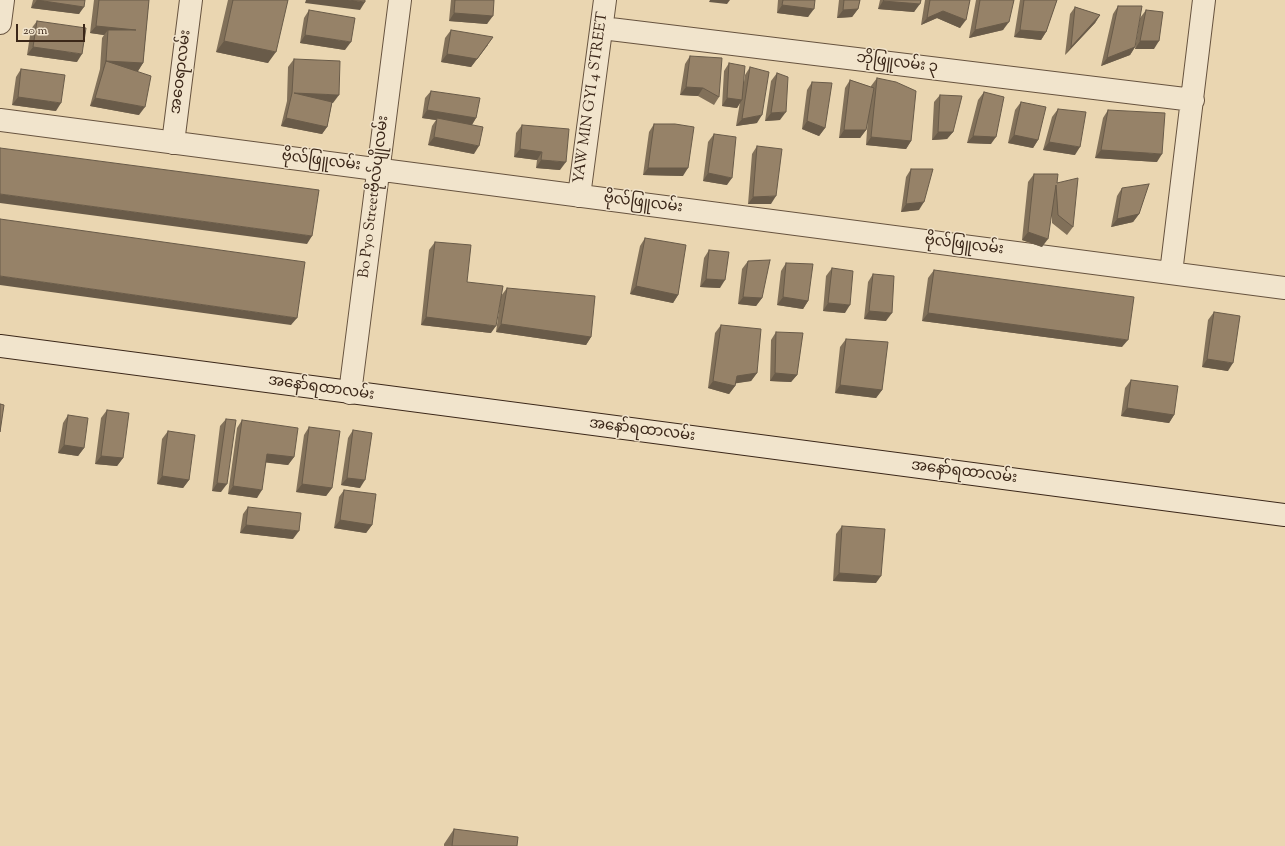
<!DOCTYPE html>
<html>
<head>
<meta charset="utf-8">
<style>
  body { margin:0 }
  #map { position:relative; width:1285px; height:846px; overflow:hidden; background:#ead6b1; font-family:"Sorts Mill Goudy",serif }
  canvas { display:block }
  .scale { position:absolute; left:16px; top:24px; width:69px; height:18px; box-sizing:border-box; border:2px solid #3b2719; border-top:0; padding-left:5px; font-size:12px; line-height:14px; white-space:nowrap; color:#3b2719; -webkit-text-stroke:3px #f1e4cc; paint-order:stroke }
</style>
</head>
<body>
<div id="map">
<canvas width="1285" height="846"></canvas>
<div class="scale">20 m</div>
</div>
<script>
const g = document.querySelector('canvas').getContext('2d');
g.lineJoin = 'round';
const shape = rows => new Path2D(rows.map(r => 'M' + r).join(''));
function strokePath(path, color, width, dash) { g.strokeStyle = color; g.lineWidth = width; g.lineCap = dash ? 'butt' : 'round'; g.setLineDash(dash || []); g.stroke(path); }
function fill(path, color) { g.fillStyle = color; g.fill(path, 'evenodd'); }
function write(font, color, halo, rows, align = 'center') {
  g.font = font + ' "Sorts Mill Goudy","Noto Sans Myanmar",serif'; g.lineWidth = 3; g.setLineDash([]); g.textBaseline = 'middle'; g.strokeStyle = halo; g.fillStyle = color; for (const [text, x, y, turn = 0] of rows) {
    g.save(); g.translate(x, y); g.rotate((+turn || 0) * Math.PI / 180); g.textAlign = isNaN(turn) ? turn : align; if (halo) g.strokeText(text, 0, 0); g.fillText(text, 0, 0); g.restore();
  }
}
const street = shape([
  [0,23,3,0],
  [602,28,1193,100],
  [0,120,1285,288],
  [173,143,191,0],
  [579,196,605,0],
  [1171,273,1204,0],
  [350,393,400,0]
]);
const secondary = shape([
  [0,346,1285,515]
]);
strokePath(street, '#67533f', 24);
strokePath(secondary, '#3b2719', 24);
strokePath(street, '#f1e4cc', 22);
strokePath(secondary, '#f1e4cc', 22);
fill(shape([
  [33,0,85,0,79,14,31,8],
  [94,0,149,0,143,63,138,71,136,71,139,115,90,106,100,69,102,38,104,35,90,33],
  [228,0,288,0,268,63,216,52],
  [451,0,494,0,487,24,449,21],
  [778,0,815,0,808,17,777,13],
  [839,0,860,0,858,9,852,17,837,18],
  [880,0,921,0,914,12,878,9],
  [925,0,970,0,960,28,937,18,921,25],
  [976,0,1014,0,1003,30,969,38],
  [1020,0,1057,0,1046,32,1041,40,1014,37],
  [1118,6,1135,47,1130,55,1101,66,1113,14],
  [1075,7,1100,15,1095,23,1065,55,1070,14],
  [309,10,345,50,300,43,304,18],
  [1146,10,1154,49,1135,49,1140,18],
  [37,21,77,62,27,55,31,29],
  [451,30,488,45,471,67,441,62,445,38],
  [690,56,719,97,714,105,698,96,680,95,685,64],
  [294,59,333,103,332,103,327,127,322,134,281,126,287,101,288,67],
  [729,63,744,82,745,75,750,67,757,123,736,126,740,102,737,108,722,106,724,71],
  [21,69,56,111,12,105,16,77],
  [777,73,780,120,765,121,771,81],
  [877,78,911,141,906,149,866,145,868,116,866,130,860,138,839,138,845,88,850,80,871,87,871,86],
  [812,82,825,128,819,136,802,129,807,90],
  [431,91,476,118,472,125,474,154,428,145,432,126,436,120,422,118,425,98],
  [984,92,991,144,967,143,978,100],
  [940,95,953,132,947,139,932,140,934,102],
  [1021,102,1038,140,1033,148,1008,143,1015,110],
  [1058,109,1075,155,1043,150,1052,117],
  [1108,110,1157,162,1095,158,1103,118],
  [654,124,683,176,643,175,649,132],
  [522,125,560,170,536,168,537,160,514,157,516,133],
  [714,134,727,185,703,181,708,142],
  [757,146,771,204,748,204,752,154],
  [911,169,919,210,901,212,906,177],
  [1034,174,1057,183,1073,227,1067,235,1052,223,1052,214,1042,247,1022,240,1028,182],
  [1122,188,1139,214,1133,222,1111,227,1117,196],
  [645,238,678,295,673,303,630,294,640,246],
  [435,242,467,282,491,333,421,325,429,250],
  [709,250,720,288,700,287,704,258],
  [748,261,762,298,756,306,738,304,742,269],
  [786,263,808,301,803,309,777,305,781,271],
  [832,268,845,313,823,311,826,276],
  [934,270,1122,347,922,321,928,278],
  [873,274,886,321,864,319,868,282],
  [507,288,591,337,586,345,496,332,501,296],
  [1214,312,1228,371,1202,367,1208,320],
  [721,325,757,373,751,381,735,383,735,386,729,394,708,388,715,333],
  [776,332,797,375,791,382,770,381,771,340],
  [846,339,882,390,876,398,835,393,840,347],
  [1131,380,1174,415,1169,423,1121,416,1125,388],
  [107,410,123,458,117,466,95,464,101,418],
  [68,415,84,448,78,456,58,453,63,423],
  [226,419,221,492,212,491,220,426],
  [242,420,294,457,288,465,266,462,257,498,228,494,237,428],
  [309,427,332,488,326,496,296,492,304,435],
  [353,430,360,488,341,485,348,438],
  [168,431,189,480,183,488,157,484,162,439],
  [344,490,372,525,366,533,334,528,339,497],
  [248,507,293,539,240,533,243,514],
  [842,526,876,583,833,581,836,534],
  [454,829,517,846,444,846,444,844]
]), '#817059');
fill(shape([
  [37,0,84,7,79,14,31,8],
  [306,0,348,0,365,2,360,10,305,3],
  [710,0,730,0,727,4,709,2],
  [883,1,920,4,914,12,878,9],
  [782,5,814,9,808,17,777,13],
  [858,9,852,17,837,18,843,10],
  [943,11,966,20,960,28,937,18,921,25,927,18],
  [454,13,493,16,487,24,449,21],
  [1100,15,1095,23,1065,55,1071,47],
  [1009,22,1003,30,969,38,975,30],
  [96,26,136,30,108,30,104,35,90,33],
  [1020,30,1046,32,1041,40,1014,37],
  [305,35,351,42,345,50,300,43],
  [493,37,471,67,441,62,447,54],
  [224,41,276,52,268,63,216,52],
  [1140,41,1159,41,1154,49,1135,49],
  [33,47,82,54,77,62,27,55],
  [1135,47,1130,55,1101,66,1107,58],
  [106,61,143,63,138,71,103,69],
  [686,87,703,88,698,96,680,95],
  [294,93,339,95,333,103,290,101],
  [18,97,61,103,56,111,12,105],
  [95,98,145,107,139,115,90,106],
  [727,98,742,100,737,108,722,106],
  [427,110,476,118,471,126,437,118,436,120,422,118],
  [786,112,780,120,765,121,771,113],
  [762,115,757,123,736,126,742,119],
  [286,118,327,127,322,134,281,126],
  [807,121,825,128,819,136,802,129],
  [844,130,866,130,860,138,839,138],
  [938,132,953,132,947,139,932,140],
  [1014,135,1038,140,1033,148,1008,143],
  [973,136,996,137,991,144,967,143],
  [434,137,479,146,474,154,428,145],
  [871,137,911,141,906,149,866,145],
  [1049,142,1080,147,1075,155,1043,150],
  [520,149,542,152,537,160,514,157],
  [1101,150,1162,154,1157,162,1095,158],
  [541,160,566,162,560,170,536,168],
  [648,168,688,168,683,176,643,175],
  [708,173,732,178,727,185,703,181],
  [0,194,312,236,307,244,0,203],
  [776,196,771,204,748,204,753,197],
  [924,202,919,210,901,212,906,204],
  [1139,214,1133,222,1111,227,1117,219],
  [1028,232,1048,239,1042,247,1022,240],
  [0,276,297,318,291,325,0,285],
  [706,279,725,280,720,288,700,287],
  [636,286,678,295,673,303,630,294],
  [743,297,762,298,756,306,738,304],
  [783,297,808,301,803,309,777,305],
  [828,303,850,305,845,313,823,311],
  [869,311,892,313,886,321,864,319],
  [928,313,1128,340,1122,347,922,321],
  [426,317,496,326,491,333,421,325],
  [501,324,591,337,586,345,496,332],
  [1207,359,1233,363,1228,371,1202,367],
  [757,373,751,381,732,384,737,376],
  [775,373,797,375,791,382,770,381],
  [713,381,735,386,729,394,708,388],
  [840,385,882,390,876,398,835,393],
  [1127,408,1174,415,1169,423,1121,416],
  [64,445,84,448,78,456,58,453],
  [267,454,294,457,288,465,261,462],
  [101,456,123,458,117,466,95,464],
  [162,476,189,480,183,488,157,484],
  [347,478,365,480,360,488,341,485],
  [217,483,227,484,221,492,212,491],
  [302,484,332,488,326,496,296,492],
  [233,486,262,490,257,498,228,494],
  [340,520,372,525,366,533,334,528],
  [246,525,299,531,293,539,240,533],
  [839,573,881,576,876,583,833,581]
]), '#695b49');
const building = shape([
  [37,0,85,0,84,7,37,0],
  [99,0,149,0,143,63,106,61,108,30,136,30,96,26,99,0],
  [233,0,288,0,276,52,224,41,233,0],
  [348,0,365,0,365,2,348,0],
  [455,0,494,0,493,16,454,13,455,0],
  [783,0,815,0,814,9,782,5,783,0],
  [844,0,860,0,858,9,843,10,844,0],
  [884,0,921,0,920,4,883,1,884,0],
  [930,0,970,0,966,20,943,11,927,18,930,0],
  [980,0,1014,0,1009,22,975,30,980,0],
  [1024,0,1057,0,1046,32,1020,30,1024,0],
  [1118,6,1142,6,1135,47,1107,58,1118,6],
  [1075,7,1100,15,1071,47,1075,7],
  [309,10,355,18,351,42,305,35,309,10],
  [1146,10,1163,12,1159,41,1140,41,1146,10],
  [37,21,86,28,82,54,33,47,37,21],
  [451,30,493,37,477,59,447,54,451,30],
  [690,56,722,58,719,97,703,88,686,87,690,56],
  [294,59,340,61,339,95,294,93,332,102,327,127,286,118,292,93,294,59],
  [106,61,151,76,145,107,95,98,106,61],
  [729,63,745,66,742,100,727,98,729,63],
  [750,67,769,72,762,115,742,119,750,67],
  [21,69,65,75,61,103,18,97,21,69],
  [777,73,788,77,786,112,771,113,777,73],
  [877,78,896,82,916,91,911,141,871,137,877,78],
  [850,80,874,88,866,130,844,130,850,80],
  [812,82,832,83,825,128,807,121,812,82],
  [431,91,480,98,476,118,427,110,431,91],
  [984,92,1004,97,996,137,973,136,984,92],
  [940,95,962,96,953,132,938,132,940,95],
  [1021,102,1046,107,1038,140,1014,135,1021,102],
  [1058,109,1086,112,1080,147,1049,142,1058,109],
  [1108,110,1165,113,1162,154,1101,150,1108,110],
  [437,118,483,127,479,146,434,137,437,118],
  [654,124,675,124,694,127,688,168,648,168,654,124],
  [522,125,569,129,566,162,541,160,542,152,520,149,522,125],
  [714,134,736,137,732,178,708,173,714,134],
  [757,146,782,149,776,196,753,197,757,146],
  [0,148,319,190,312,236,0,194,0,148],
  [911,169,933,169,924,202,906,204,911,169],
  [1034,174,1058,174,1057,183,1078,178,1073,227,1058,215,1056,185,1048,239,1028,232,1034,174],
  [1149,184,1139,214,1117,219,1122,188,1149,184],
  [0,219,305,262,297,318,0,276,0,219],
  [645,238,686,245,678,295,636,286,645,238],
  [435,242,471,245,467,282,503,286,496,326,426,317,435,242],
  [709,250,729,252,725,280,706,279,709,250],
  [770,260,762,298,743,297,748,261,770,260],
  [786,263,813,264,808,301,783,297,786,263],
  [832,268,853,271,850,305,828,303,832,268],
  [934,270,1134,297,1128,340,928,313,934,270],
  [873,274,894,276,892,313,869,311,873,274],
  [507,288,595,296,591,337,501,324,507,288],
  [1214,312,1240,316,1233,363,1207,359,1214,312],
  [721,325,761,329,757,373,737,376,735,386,713,381,721,325],
  [776,332,803,333,797,375,775,373,776,332],
  [846,339,888,342,882,390,840,385,846,339],
  [1131,380,1178,386,1174,415,1127,408,1131,380],
  [0,404,4,405,0,432,0,404],
  [107,410,129,413,123,458,101,456,107,410],
  [68,415,88,418,84,448,64,445,68,415],
  [226,419,236,420,227,484,217,483,226,419],
  [242,420,298,428,294,457,267,454,262,490,233,486,242,420],
  [309,427,340,431,332,488,302,484,309,427],
  [353,430,372,433,365,480,347,478,353,430],
  [168,431,195,435,189,480,162,476,168,431],
  [344,490,376,494,372,525,340,520,344,490],
  [248,507,301,513,299,531,246,525,248,507],
  [842,526,885,529,881,576,839,573,842,526],
  [454,829,518,837,517,846,452,846,454,829]
]);
fill(building, '#968268');
strokePath(building, '#695b49', 1);
write('15px', '#3b2719', '#f1e4cc', [
  ["ဘိုဖြူလမ်း ၃",897,64,7],
  ["အဝေရာလမ်း",182,72,-83],
  ["YAW MIN GYI 4 STREET",592,98,-82],
  ["ဗိုလ်ဖြူလမ်း",321,162,7],
  ["Bo Pyo Streetဗိုလ်ပျိုလမ်း",375,197,-83],
  ["ဗိုလ်ဖြူလမ်း",643,204,7],
  ["ဗိုလ်ဖြူလမ်း",964,246,7],
  ["အနော်ရထာလမ်း",321,389,8],
  ["အနော်ရထာလမ်း",642,431,7],
  ["အနော်ရထာလမ်း",964,473,7]
]);
</script>
</body>
</html>
